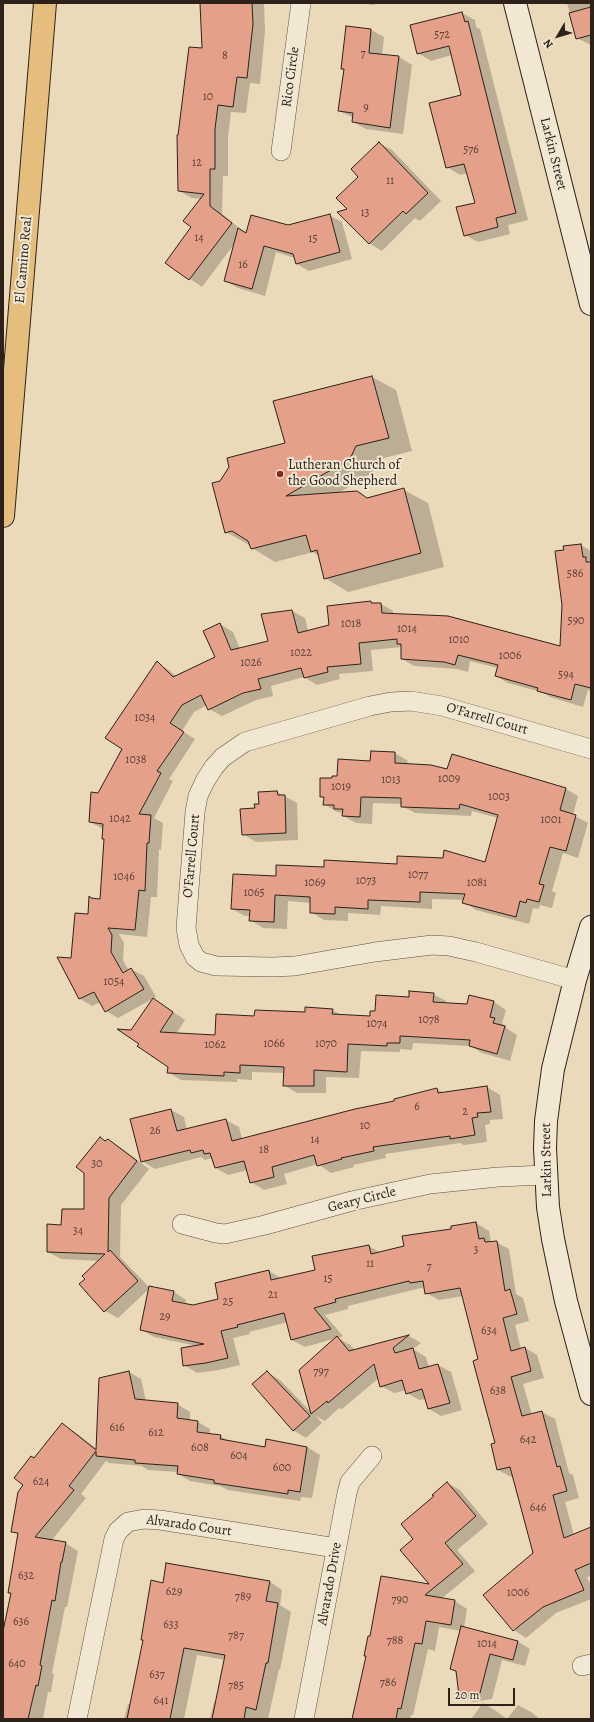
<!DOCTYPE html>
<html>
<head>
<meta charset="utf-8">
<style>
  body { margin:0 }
  #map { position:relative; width:594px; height:1722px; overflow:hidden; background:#eadab9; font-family:Alegreya,serif }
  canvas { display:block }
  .frame { position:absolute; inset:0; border:4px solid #2d211a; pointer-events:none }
  .north { position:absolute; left:538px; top:16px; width:40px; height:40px; -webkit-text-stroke:3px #f1e7d2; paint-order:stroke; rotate:232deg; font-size:11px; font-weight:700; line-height:16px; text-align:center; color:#2d211a }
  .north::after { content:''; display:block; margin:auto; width:14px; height:18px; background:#2d211a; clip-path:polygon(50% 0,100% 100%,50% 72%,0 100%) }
  .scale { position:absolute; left:448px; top:1688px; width:67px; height:18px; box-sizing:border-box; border:2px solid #2d211a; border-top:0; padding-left:5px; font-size:12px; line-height:14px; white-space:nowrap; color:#2d211a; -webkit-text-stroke:3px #f1e7d2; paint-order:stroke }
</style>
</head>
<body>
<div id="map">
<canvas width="594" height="1722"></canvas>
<div class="frame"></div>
<div class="north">N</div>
<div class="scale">20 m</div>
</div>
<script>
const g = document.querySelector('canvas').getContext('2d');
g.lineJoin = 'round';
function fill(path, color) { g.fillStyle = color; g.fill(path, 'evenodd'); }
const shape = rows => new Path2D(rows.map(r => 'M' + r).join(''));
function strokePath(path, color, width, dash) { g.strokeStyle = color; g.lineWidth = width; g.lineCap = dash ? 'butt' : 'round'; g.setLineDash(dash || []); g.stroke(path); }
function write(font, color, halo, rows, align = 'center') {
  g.font = font + ' Alegreya,serif'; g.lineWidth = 4; g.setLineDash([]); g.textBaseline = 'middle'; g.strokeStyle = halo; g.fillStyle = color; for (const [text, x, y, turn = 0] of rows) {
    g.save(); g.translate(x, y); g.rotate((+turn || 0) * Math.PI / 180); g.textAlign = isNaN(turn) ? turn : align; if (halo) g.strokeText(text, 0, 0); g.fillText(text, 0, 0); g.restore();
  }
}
fill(shape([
  [201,3,264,3,265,31,260,84,250,83,246,113,231,112,228,136,228,176,223,176,222,214,247,234,288,226,329,215,342,222,352,259,309,271,297,264,295,258,276,252,265,296,238,288,225,281,235,243,202,287,166,262,193,227,201,199,192,198,179,191,179,136,203,49],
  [367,3,385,3,370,5],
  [567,3,591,3,591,45,577,38],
  [462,13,475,20,476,27,480,29,528,220,508,225,510,234,478,242,465,235,476,203,468,173,460,175,447,167,463,96,452,55,431,61,418,53],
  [347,27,371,30,384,37,382,55,399,57,412,65,403,134,366,129,353,122,354,118,339,111,344,69,342,68],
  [379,143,392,150,441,201,420,221,415,218,382,251,369,243,348,209,360,177],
  [372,377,396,390,412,451,380,459,373,472,337,494,368,499,404,490,428,503,444,567,348,592,325,578,319,556,313,552,275,562,252,548,251,546,226,532,221,482,286,444,275,402],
  [581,545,591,551,591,691,588,690,583,707,550,697,541,692,508,683,496,676,498,668,470,661,468,672,457,669,414,666,402,659,402,647,371,650,373,671,339,674,340,679,317,685,304,677,271,686,273,696,256,700,222,716,209,709,207,705,194,712,182,731,195,739,169,779,173,781,154,818,163,823,161,850,159,849,157,897,151,897,147,937,119,934,124,943,123,960,129,971,131,969,144,976,156,997,118,1018,106,1011,101,1002,92,1006,80,999,59,958,71,959,89,915,90,897,101,900,105,840,103,829,90,822,99,794,123,748,157,663,169,670,176,676,216,658,220,624,233,632,240,649,269,641,262,615,292,611,305,618,308,631,330,625,371,602,375,604,381,604,393,611,393,615,561,647],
  [395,753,408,761,407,765,566,789,578,796,573,815,588,823,578,858,563,853,552,891,556,893,552,908,540,905,539,909,533,908,529,924,476,910,464,902,464,900,432,899,432,909,381,906,380,915,348,913,348,921,324,920,311,912,311,903,288,901,287,929,263,928,250,920,250,916,245,916,232,909,277,877,325,868,485,863,498,818,472,811,471,816,415,813,402,806,402,804,373,803,372,824,356,823,343,816,343,813,337,812,324,804,324,798,321,796,333,779],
  [277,792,297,803,298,840,256,842,243,834,256,809],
  [433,994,446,1001,446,1004,467,1005,494,1002,506,1010,502,1024,507,1026,506,1028,517,1035,510,1061,482,1053,471,1046,413,1043,412,1050,400,1049,400,1052,361,1051,359,1078,326,1077,326,1093,297,1093,284,1085,285,1073,252,1072,252,1080,237,1079,237,1082,181,1080,168,1072,169,1067,140,1044,131,1031,166,1007,185,1020,176,1034,216,1036,255,1017,332,1010,342,1015,371,1017,376,1012,410,998],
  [487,1087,500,1095,503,1119,490,1120,490,1124,485,1125,487,1142,464,1145,460,1143,385,1154,386,1158,353,1165,354,1167,331,1173,318,1164,284,1174,287,1184,264,1190,251,1182,248,1170,228,1175,216,1168,212,1158,205,1160,201,1157,155,1169,142,1161,171,1110,184,1117,187,1130,226,1120,239,1127,242,1139,395,1102,437,1089,444,1093],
  [108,1140,120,1147,149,1169,121,1205,120,1257,149,1287,174,1292,186,1300,185,1305,193,1306,220,1299,269,1271,281,1278,316,1271,369,1246,381,1253,405,1247,453,1229,476,1223,489,1231,491,1243,496,1242,509,1249,516,1294,523,1298,529,1321,515,1325,521,1349,525,1348,537,1355,544,1378,523,1384,532,1415,542,1412,555,1419,569,1473,573,1475,579,1498,565,1502,574,1535,591,1530,591,1576,587,1577,591,1585,591,1599,556,1613,526,1638,514,1630,534,1554,513,1476,511,1477,498,1470,492,1445,497,1443,480,1360,463,1296,439,1300,426,1293,425,1289,421,1288,348,1306,348,1309,325,1315,343,1336,338,1338,350,1345,355,1350,409,1336,421,1343,413,1349,426,1357,429,1368,438,1365,451,1372,462,1410,441,1416,429,1409,426,1399,419,1400,407,1393,406,1390,394,1393,381,1386,379,1378,342,1409,339,1408,325,1421,316,1416,322,1423,306,1438,293,1430,267,1372,280,1380,312,1413,337,1338,305,1347,292,1340,288,1322,249,1332,250,1334,233,1338,240,1365,219,1370,197,1373,184,1365,197,1346,154,1337,142,1330,150,1288,118,1318,105,1311,86,1279,100,1261,61,1259,48,1252,62,1226,85,1210],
  [129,1372,141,1379,146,1401,177,1404,190,1412,190,1420,198,1422,210,1429,210,1435,220,1436,231,1442,266,1448,267,1441,307,1447,320,1455,312,1498,301,1497,300,1501,228,1490,220,1486,190,1481,178,1474,178,1472,148,1470,142,1466,109,1463,106,1461,81,1494,86,1498,51,1541,65,1543,78,1551,67,1607,65,1607,52,1673,54,1674,51,1692,48,1692,43,1719,3,1719,3,1636,12,1594,10,1593,19,1535,12,1531,24,1485,34,1459,62,1424,75,1432,97,1449],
  [447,1483,460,1490,488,1524,457,1550,475,1571,441,1599,455,1601,467,1609,464,1628,517,1641,530,1649,525,1666,502,1660,492,1699,473,1702,460,1695,457,1672,452,1669,461,1631,439,1627,435,1651,428,1649,413,1715,411,1715,410,1719,353,1719,371,1637,431,1585,415,1539,435,1497],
  [270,1582,282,1590,280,1605,291,1612,280,1670,279,1669,268,1719,210,1719,214,1702,216,1702,226,1660,197,1655,184,1719,124,1719,128,1704,131,1704,164,1584],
  [483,1703,496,1711,507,1719,471,1719],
  [518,1705,531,1712,540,1719,507,1719]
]), '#0003');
const building = shape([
  [200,3,252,3,253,24,247,78,237,77,233,107,218,105,215,129,215,169,210,169,210,206,232,223,189,280,165,263,191,227,183,221,204,194,178,191,177,135,178,135,189,47,202,48,200,3],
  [591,7,591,35,576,39,569,13,591,7],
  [462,12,465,22,468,21,516,213,496,218,498,227,464,236,456,207,475,203,464,164,446,168,429,103,461,95,449,46,417,54,410,25,462,12],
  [346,26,371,29,369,53,399,56,390,128,352,122,353,113,338,111,344,69,341,69,346,26],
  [379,142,428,193,406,214,403,211,369,244,337,212,347,209,336,198,358,177,351,169,379,142],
  [330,214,340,252,296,264,293,254,264,246,252,289,224,281,238,228,246,233,251,215,288,225,330,214],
  [372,376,389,438,356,446,350,459,286,496,357,491,367,498,404,488,421,553,324,579,317,550,311,552,306,535,251,549,248,541,232,531,225,533,212,483,220,481,229,467,227,458,285,443,273,401,372,376],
  [581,544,583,557,586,557,586,562,591,562,591,688,575,684,571,700,537,691,538,688,495,676,498,665,458,655,455,665,444,662,401,659,401,644,397,644,397,639,359,643,361,664,327,667,328,672,304,678,301,668,258,679,261,689,243,693,208,710,201,695,182,705,170,723,184,732,157,771,161,773,139,814,151,815,149,843,147,843,145,891,139,890,135,930,108,928,112,935,111,952,123,973,131,968,144,989,105,1012,94,992,79,999,57,957,71,958,75,913,88,914,89,896,91,898,100,899,104,839,102,839,103,824,89,822,91,792,98,793,122,749,105,738,157,661,173,677,215,657,203,631,220,623,231,650,268,641,261,614,292,610,298,633,329,625,327,606,371,601,371,603,381,603,382,613,448,616,560,646,562,605,555,551,564,550,563,546,581,544],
  [371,751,395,752,395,763,431,765,447,769,452,754,566,788,560,810,576,815,566,851,550,847,539,884,544,885,539,902,527,899,526,903,520,901,516,917,462,903,465,894,420,892,420,902,368,900,368,909,335,907,335,914,310,913,310,897,275,895,274,922,249,921,250,910,231,909,233,874,276,876,276,865,324,867,324,860,397,864,397,856,443,858,444,850,485,862,498,815,460,804,459,809,401,807,401,798,361,797,360,817,342,816,343,809,334,809,334,805,323,805,324,797,320,797,320,778,332,778,332,776,337,776,338,759,370,761,371,751],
  [277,791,278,795,285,795,286,833,242,835,240,809,255,808,254,804,259,804,258,792,277,791],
  [409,991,434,993,433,1002,467,1004,469,995,494,1001,490,1017,495,1018,493,1023,505,1026,497,1054,469,1046,470,1040,400,1036,400,1043,387,1043,387,1046,348,1044,347,1072,314,1070,314,1086,283,1086,284,1067,240,1065,240,1073,224,1072,224,1076,167,1073,168,1067,137,1046,139,1044,117,1029,131,1030,153,998,173,1012,160,1032,215,1035,216,1014,254,1016,255,1010,305,1012,305,1007,333,1009,332,1014,370,1016,370,1011,375,1011,376,995,409,997,409,991],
  [487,1086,491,1112,477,1113,478,1117,472,1118,475,1135,450,1139,450,1136,373,1147,374,1151,341,1158,342,1159,317,1166,314,1155,272,1167,274,1177,250,1183,244,1161,215,1168,210,1153,204,1154,203,1150,191,1153,190,1150,141,1162,130,1119,171,1109,177,1131,226,1119,232,1141,355,1109,394,1101,394,1099,437,1088,438,1093,487,1086],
  [100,1137,105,1141,108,1139,137,1161,109,1198,108,1252,110,1250,138,1281,104,1312,79,1284,85,1279,82,1276,105,1254,47,1252,47,1224,61,1225,62,1209,84,1209,84,1173,76,1167,100,1137],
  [476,1222,479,1239,484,1238,485,1242,497,1241,505,1291,510,1289,517,1314,503,1318,511,1351,525,1347,531,1371,511,1377,522,1416,542,1411,557,1467,560,1466,567,1491,553,1495,564,1538,591,1527,591,1563,575,1570,584,1590,543,1607,513,1631,483,1595,533,1553,510,1467,497,1470,491,1444,495,1443,473,1361,478,1359,460,1288,425,1294,423,1281,410,1283,409,1281,335,1299,336,1302,314,1308,331,1329,291,1340,284,1313,237,1325,238,1327,221,1331,228,1358,206,1363,183,1366,181,1348,204,1344,140,1330,149,1286,174,1291,172,1301,193,1305,218,1299,215,1283,269,1270,271,1280,315,1270,312,1256,369,1245,371,1254,404,1246,402,1236,451,1229,451,1226,476,1222],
  [409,1335,393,1348,395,1353,413,1348,419,1369,438,1364,450,1403,428,1409,422,1389,406,1394,402,1380,380,1387,374,1364,328,1403,327,1401,311,1414,299,1370,337,1336,349,1351,409,1335],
  [129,1371,135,1399,178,1403,177,1418,198,1421,197,1432,221,1435,220,1439,265,1447,266,1439,307,1447,300,1492,288,1490,288,1494,214,1483,214,1480,177,1474,178,1466,135,1463,135,1460,96,1456,96,1451,69,1486,74,1490,35,1537,66,1542,62,1562,61,1562,55,1601,52,1600,40,1665,42,1666,38,1686,36,1685,28,1719,3,1719,3,1631,11,1593,8,1593,18,1533,11,1532,18,1492,23,1485,14,1478,31,1456,34,1458,62,1423,96,1450,99,1378,129,1371],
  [267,1371,310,1416,293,1431,252,1384,267,1371],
  [447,1482,476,1516,445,1543,463,1564,425,1595,455,1600,451,1625,426,1621,422,1644,415,1643,401,1709,398,1708,396,1719,352,1719,366,1656,364,1656,368,1636,370,1636,381,1576,429,1584,400,1550,413,1539,401,1524,434,1496,432,1495,447,1482],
  [166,1563,270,1581,266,1601,278,1603,268,1663,266,1663,256,1710,246,1707,244,1719,212,1719,225,1655,184,1648,170,1719,127,1719,143,1640,141,1640,151,1580,163,1583,166,1563],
  [461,1626,518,1641,513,1660,490,1654,480,1693,459,1696,456,1671,450,1669,461,1626]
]);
fill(building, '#e5a08a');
strokePath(building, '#2d211a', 1);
const street = shape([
  [281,151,301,3],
  [575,980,476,952,449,946,432,945,375,952,295,966,273,967,216,966,201,962,195,957,189,945,186,928,195,812,198,796,205,781,214,767,223,757,245,742,370,706,391,702,411,701,442,706,591,749],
  [182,1224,216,1233,225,1234,265,1225,352,1201,430,1184,498,1177,546,1175],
  [582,1666,591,1664],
  [77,1719,114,1539,118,1531,128,1522,144,1519,160,1520,336,1548],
  [304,1719,347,1493,350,1482,372,1456]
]);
const secondary = shape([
  [515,3,591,304],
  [591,927,575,980,553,1069,546,1121,545,1148,548,1207,553,1239,566,1301,591,1394]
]);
const highway = shape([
  [3,516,45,3]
]);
strokePath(street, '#5c4f42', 20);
strokePath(secondary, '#2d211a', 24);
strokePath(highway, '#2d211a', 24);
strokePath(street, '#f1e7d2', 19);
strokePath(secondary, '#f1e7d2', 22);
strokePath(highway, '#e5bd7c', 22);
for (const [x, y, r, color] of [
  [280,474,4,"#8f2418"]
]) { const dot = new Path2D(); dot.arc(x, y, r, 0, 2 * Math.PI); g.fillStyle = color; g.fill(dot); strokePath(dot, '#f1e7d2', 1.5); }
write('12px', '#5b4136', null, [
  ["572",442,35],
  ["7",363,54],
  ["8",225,56],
  ["10",208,97],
  ["9",366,108],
  ["576",471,150],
  ["12",197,163],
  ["11",390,181],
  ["13",365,213],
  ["14",199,238],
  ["15",313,239],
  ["16",243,265],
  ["586",575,574],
  ["590",576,621],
  ["1018",351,624],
  ["1014",407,629],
  ["1010",459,640],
  ["1022",301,653],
  ["1006",510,656],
  ["1026",251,663],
  ["594",566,675],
  ["1034",145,718],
  ["1038",136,760],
  ["1009",449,779],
  ["1013",391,780],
  ["1019",341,787],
  ["1003",499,797],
  ["1042",120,819],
  ["1001",551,820],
  ["1077",418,875],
  ["1046",124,877],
  ["1073",366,881],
  ["1069",315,883],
  ["1081",477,883],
  ["1065",254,893],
  ["1054",114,982],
  ["1078",429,1020],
  ["1074",377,1024],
  ["1066",274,1044],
  ["1070",326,1044],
  ["1062",215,1045],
  ["6",417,1107],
  ["2",465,1112],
  ["10",365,1126],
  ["26",155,1131],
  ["14",315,1140],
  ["18",264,1150],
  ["30",97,1164],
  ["34",78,1231],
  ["3",476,1250],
  ["11",370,1264],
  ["7",429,1267],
  ["15",328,1279],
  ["21",273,1295],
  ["25",228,1302],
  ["29",165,1317],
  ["634",489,1331],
  ["797",321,1372],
  ["638",498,1391],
  ["616",117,1428],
  ["612",156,1433],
  ["642",528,1440],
  ["608",200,1448],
  ["604",239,1456],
  ["600",282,1468],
  ["624",41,1482],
  ["646",538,1508],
  ["632",26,1576],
  ["629",174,1592],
  ["1006",518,1593],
  ["789",243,1597],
  ["790",400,1600],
  ["636",21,1622],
  ["633",171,1625],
  ["787",236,1636],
  ["788",395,1641],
  ["1014",487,1644],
  ["640",17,1664],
  ["637",157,1675],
  ["786",388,1683],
  ["785",236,1686],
  ["641",161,1701]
]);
write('14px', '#2d211a', '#f1e7d2', [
  ["Rico Circle",291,77,-82],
  ["Larkin Street",553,154,76],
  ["El Camino Real",24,260,-85],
  ["O'Farrell Court",487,719,16],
  ["O'Farrell Court",192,856,-85],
  ["Larkin Street",547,1160,-91],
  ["Geary Circle",362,1200,-14],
  ["Alvarado Court",189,1526,8],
  ["Alvarado Drive",330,1584,-80]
]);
write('14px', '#2d211a', '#f1e7d2', [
  ["Lutheran Church of",288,466],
  ["the Good Shepherd",288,482]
], 'left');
</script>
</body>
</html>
